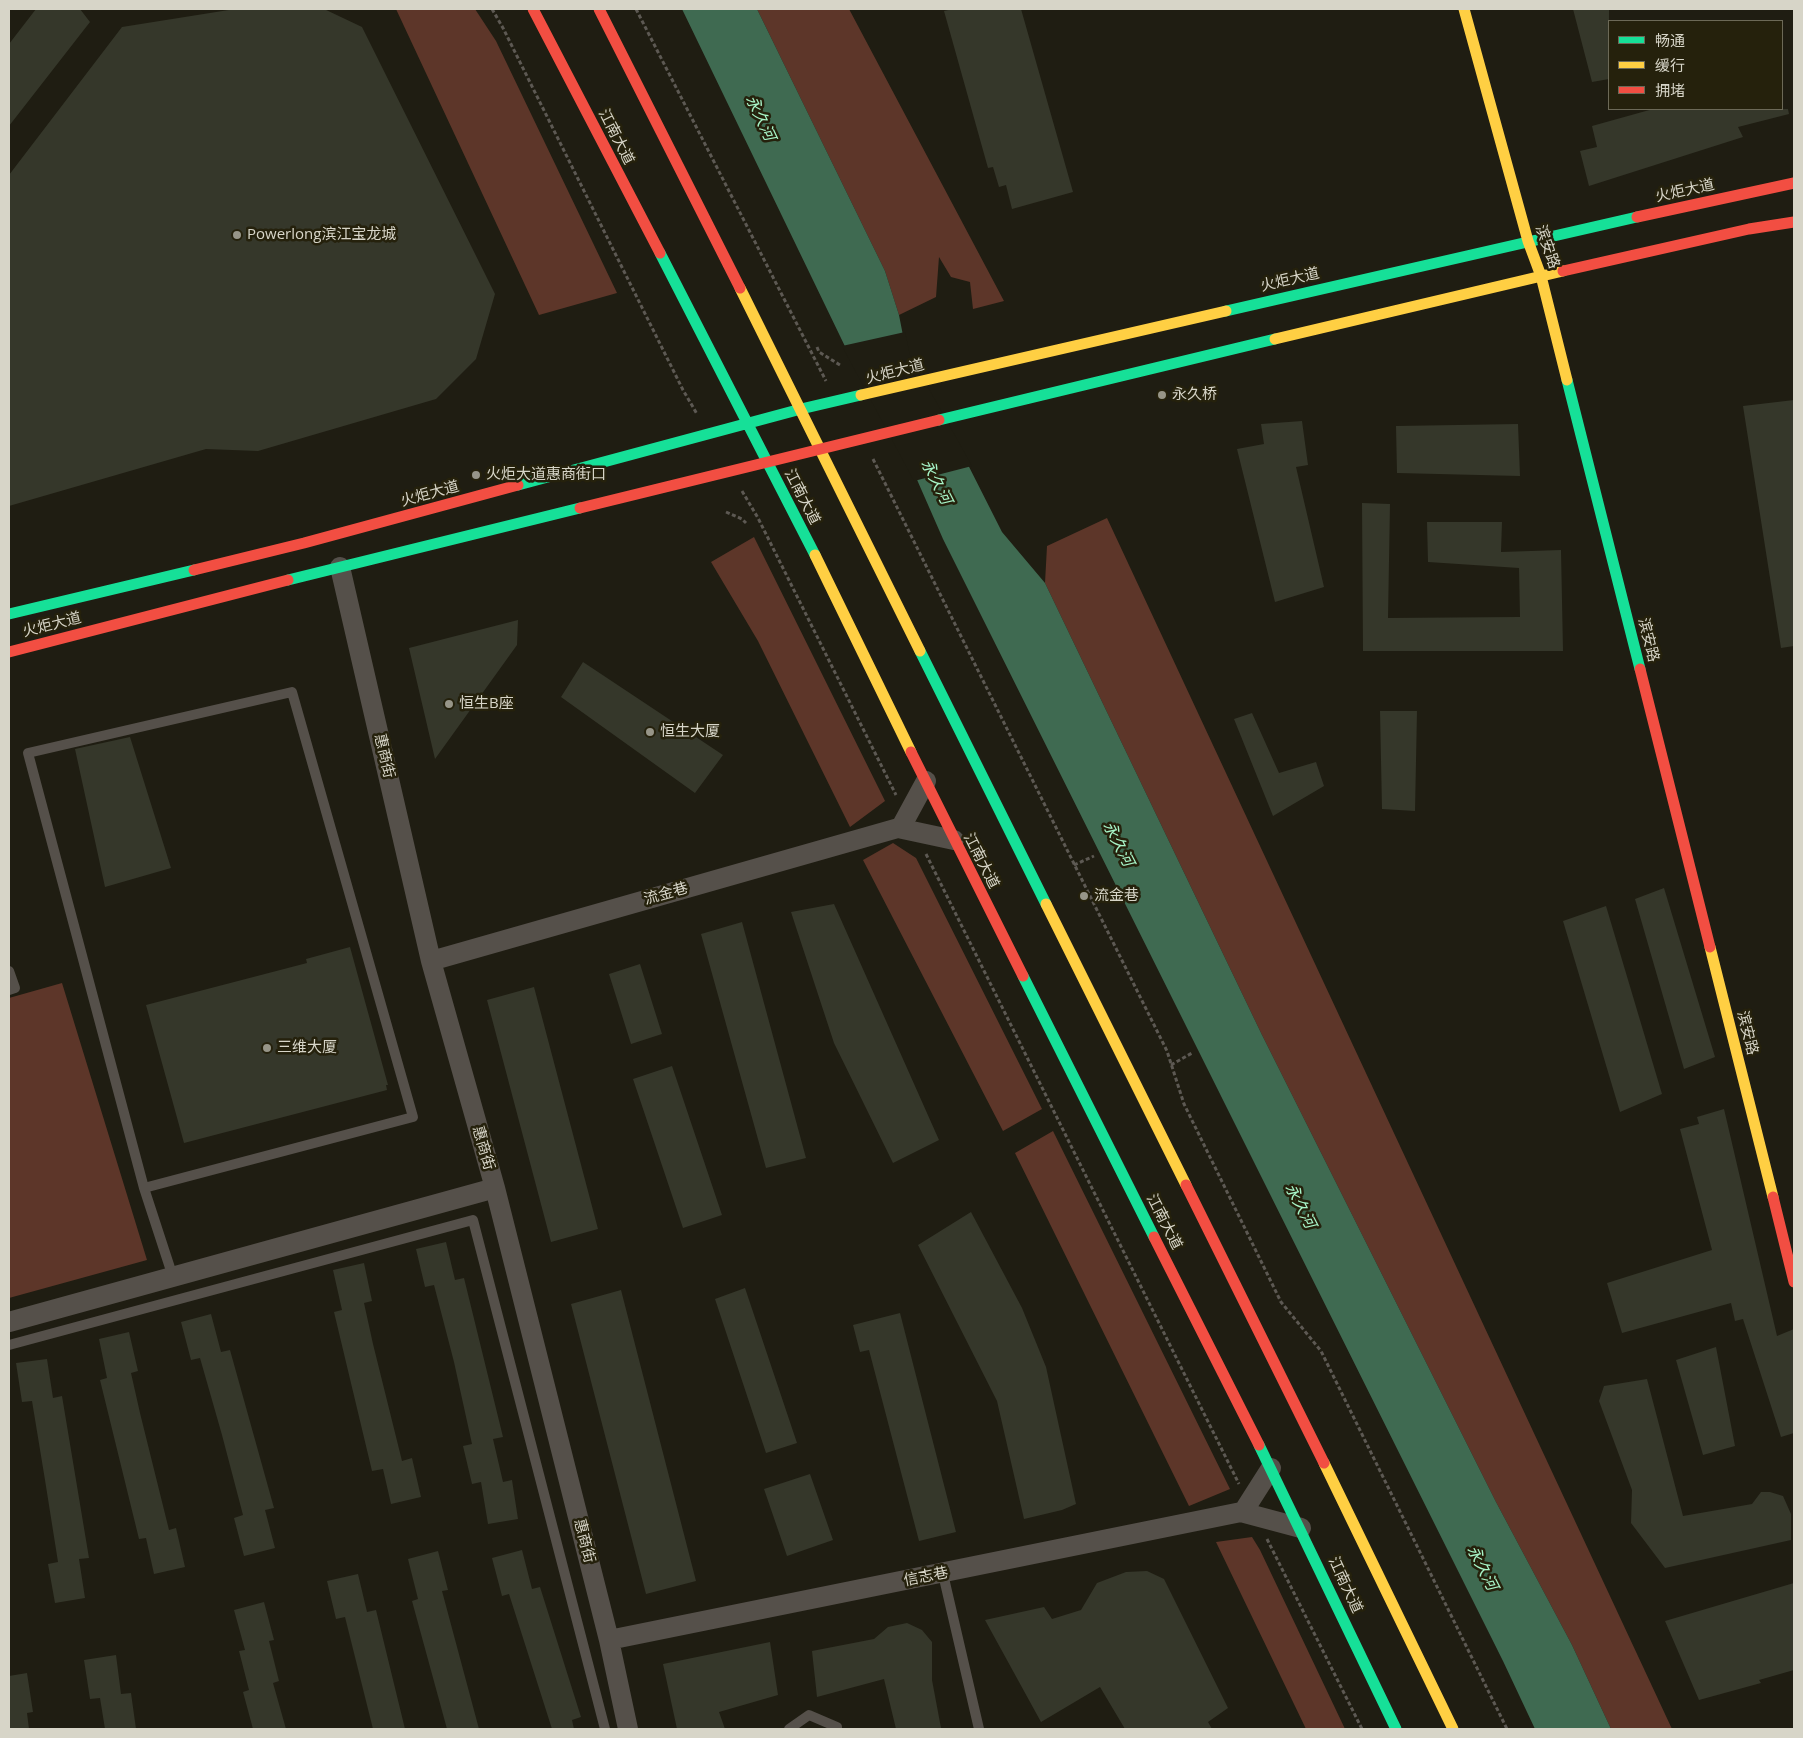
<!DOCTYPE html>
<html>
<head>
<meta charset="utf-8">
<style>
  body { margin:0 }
  #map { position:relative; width:1803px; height:1738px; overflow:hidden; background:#1f1d12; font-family:"Open Sans","Noto Sans SC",sans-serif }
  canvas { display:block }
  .frame { position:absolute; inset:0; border:10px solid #d7d5c8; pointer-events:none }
  .legend { position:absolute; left:1608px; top:20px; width:175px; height:90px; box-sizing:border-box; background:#25210c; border:1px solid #6c6957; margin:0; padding:6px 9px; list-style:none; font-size:15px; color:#d7d5c8 }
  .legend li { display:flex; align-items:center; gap:10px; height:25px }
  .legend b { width:25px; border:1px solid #6c6957 }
</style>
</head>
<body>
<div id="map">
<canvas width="1803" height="1738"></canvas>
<div class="frame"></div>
<ul class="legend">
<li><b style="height:6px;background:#16e098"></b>畅通</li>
<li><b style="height:6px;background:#ffcf43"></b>缓行</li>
<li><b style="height:6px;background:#f24e42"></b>拥堵</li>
</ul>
</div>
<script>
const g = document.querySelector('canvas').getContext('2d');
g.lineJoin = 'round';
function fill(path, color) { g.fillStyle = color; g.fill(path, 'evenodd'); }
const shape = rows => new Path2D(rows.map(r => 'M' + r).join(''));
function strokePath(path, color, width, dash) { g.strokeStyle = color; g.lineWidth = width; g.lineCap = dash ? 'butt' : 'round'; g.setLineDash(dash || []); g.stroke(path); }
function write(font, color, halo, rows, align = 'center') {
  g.font = font + ' "Open Sans","Noto Sans SC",sans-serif'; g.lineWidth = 5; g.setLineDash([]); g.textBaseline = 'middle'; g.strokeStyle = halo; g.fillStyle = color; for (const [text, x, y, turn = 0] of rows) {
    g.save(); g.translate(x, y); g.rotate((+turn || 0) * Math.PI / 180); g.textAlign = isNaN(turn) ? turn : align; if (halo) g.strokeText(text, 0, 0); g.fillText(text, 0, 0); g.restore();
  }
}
fill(shape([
  [396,9,475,9,496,41,617,293,539,315],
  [757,9,849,9,1004,301,973,309,970,282,951,277,939,257,936,297,899,315,885,271],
  [1107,518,1672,1729,1611,1729,1572,1645,1496,1502,1262,1035,1045,583,1047,546],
  [754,537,885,801,850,827,758,641,711,562],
  [893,843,916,858,1042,1109,1003,1131,863,860],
  [62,983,147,1260,9,1298,9,998],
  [1053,1131,1230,1489,1189,1506,1015,1153],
  [1252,1537,1260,1550,1345,1729,1306,1729,1216,1542]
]), '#5d3629');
fill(shape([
  [682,9,757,9,885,271,899,315,907,356,960,449,1002,532,1045,583,1262,1035,1496,1502,1572,1645,1611,1729,1535,1729,1503,1661,943,539,911,466,854,365]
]), '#3f6a51');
fill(shape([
  [905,332,910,355,972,466,914,481,842,346]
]), '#1f1d12');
fill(shape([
  [36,9,80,9,90,22,9,126,9,44],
  [235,9,324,9,362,27,495,294,476,359,436,399,258,451,206,449,9,506,9,175,122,27],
  [953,9,1021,9,1073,192,1012,209,1006,185,999,187,993,167,988,168,944,11],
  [1573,9,1609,9,1609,79,1592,82],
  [1653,109,1788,109,1789,114,1738,127,1743,137,1589,186,1580,151,1597,147,1592,126],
  [1794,400,1794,646,1781,648,1743,406],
  [1302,421,1308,465,1296,467,1324,587,1275,602,1237,449,1264,444,1261,424],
  [1518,424,1520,476,1397,473,1396,426],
  [1362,503,1390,504,1388,618,1520,617,1519,568,1428,562,1427,522,1502,522,1501,552,1561,550,1563,651,1363,651],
  [518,620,517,645,435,759,409,648],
  [583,662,723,755,695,793,561,697],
  [1380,711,1417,711,1415,811,1382,809],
  [1252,713,1279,773,1316,762,1324,786,1273,816,1234,719],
  [130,737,171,868,105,887,75,749],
  [1664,888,1715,1057,1684,1069,1635,899],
  [834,904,939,1140,893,1163,834,1043,791,912],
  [1606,906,1662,1094,1620,1112,1563,921],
  [742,922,806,1158,766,1168,701,934],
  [350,947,388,1085,386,1085,387,1090,184,1143,146,1005,307,963,306,959],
  [640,964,662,1034,631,1044,609,974],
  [534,987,598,1229,551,1242,487,1000],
  [672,1066,722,1215,683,1228,633,1079],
  [1724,1109,1777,1336,1794,1329,1794,1433,1781,1437,1743,1319,1735,1321,1731,1303,1622,1333,1607,1283,1712,1250,1680,1129,1699,1124,1697,1117],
  [971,1212,1022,1308,1046,1367,1076,1504,1062,1510,1024,1519,997,1401,918,1245],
  [446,1242,455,1280,464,1278,503,1437,493,1439,503,1482,512,1480,518,1519,488,1524,481,1482,472,1484,463,1446,472,1444,454,1362,434,1285,425,1287,416,1249],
  [364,1263,372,1301,364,1303,373,1344,402,1461,412,1458,421,1497,391,1504,383,1469,372,1471,334,1312,342,1310,333,1270],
  [745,1288,797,1443,766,1453,715,1299],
  [621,1290,696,1581,646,1594,571,1304],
  [900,1313,956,1532,919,1541,869,1350,860,1352,853,1325],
  [211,1314,221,1352,230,1350,274,1508,265,1510,275,1548,244,1556,234,1518,243,1515,222,1435,200,1358,191,1360,181,1322],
  [129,1332,138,1371,131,1373,140,1413,169,1530,176,1528,185,1567,154,1574,146,1538,139,1539,100,1380,107,1378,99,1339],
  [1716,1347,1735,1446,1703,1455,1676,1360],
  [47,1359,53,1398,62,1396,89,1558,79,1559,85,1598,55,1603,48,1564,58,1562,45,1480,32,1401,22,1402,16,1363],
  [1647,1379,1683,1516,1752,1504,1761,1492,1770,1492,1783,1496,1791,1514,1791,1540,1665,1568,1631,1523,1632,1490,1599,1401,1604,1386],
  [810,1474,833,1540,787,1556,764,1489],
  [522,1550,532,1589,540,1587,581,1717,572,1720,574,1729,552,1729,509,1594,502,1596,492,1558],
  [438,1551,448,1590,442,1591,479,1729,447,1729,412,1601,418,1599,408,1559],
  [1147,1571,1164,1579,1228,1708,1208,1722,1212,1729,1125,1729,1100,1687,1041,1722,985,1620,1044,1607,1052,1619,1081,1610,1097,1583,1126,1572],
  [358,1574,367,1612,376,1610,405,1729,373,1729,345,1617,336,1619,327,1581],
  [1794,1583,1794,1670,1759,1680,1761,1683,1699,1700,1665,1621],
  [264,1602,274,1640,269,1641,279,1681,273,1683,286,1729,253,1729,243,1692,249,1690,239,1651,245,1650,234,1610],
  [907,1623,922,1630,932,1642,932,1680,941,1728,896,1729,884,1679,817,1697,812,1651,874,1639,888,1627],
  [770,1642,778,1695,719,1712,725,1729,677,1729,663,1664],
  [116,1655,121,1694,131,1693,136,1729,105,1729,100,1698,90,1699,84,1660],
  [27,1673,33,1712,27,1713,29,1729,9,1729,9,1676]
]), '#35372a');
strokePath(shape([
  [492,9,503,28,683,390,697,414],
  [636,9,826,381],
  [817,347,819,352,840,365],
  [873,459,1167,1051,1184,1104,1281,1302,1321,1351,1507,1729],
  [742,491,758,518,896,795],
  [726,512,742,519,746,523],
  [926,854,1239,1484],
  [1074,865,1094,856],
  [1171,1065,1192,1053],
  [1267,1539,1362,1729]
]), '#5d5953', 3, [4, 2.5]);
strokePath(shape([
  [9,971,15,988,9,990],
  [144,1188,28,753,292,692,413,1117,144,1188,173,1277],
  [9,1345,473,1220,605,1729],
  [943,1574,979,1729],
  [789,1729,809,1715,837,1727,837,1729]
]), '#55504a', 10);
strokePath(shape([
  [340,567,431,961,495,1188,609,1640,628,1729],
  [901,827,926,781],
  [431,961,898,828,954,840],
  [9,1322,495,1188],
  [1243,1512,1271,1468],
  [609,1640,1241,1512,1301,1528]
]), '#55504a', 20);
strokePath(shape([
  [660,253,815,555],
  [1226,311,1637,217],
  [1567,380,1640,669],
  [939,420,1275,339],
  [518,485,801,409,861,395],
  [288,580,580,508],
  [9,614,194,570],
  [920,651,1046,904],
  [1023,976,1154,1237],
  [1259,1445,1396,1729]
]), '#16e098', 11);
strokePath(shape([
  [1464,9,1528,241,1541,276,1567,380],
  [740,288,920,651],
  [1275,339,1563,271],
  [861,395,1226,311],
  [815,555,911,752],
  [1046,904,1186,1185],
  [1710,947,1773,1197],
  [1324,1463,1453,1729]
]), '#ffcf43', 11);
strokePath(shape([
  [533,9,660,253],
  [599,9,740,288],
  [1637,217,1794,183],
  [1563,271,1749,229,1794,222],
  [580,508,939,420],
  [194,570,304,543,518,485],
  [9,652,288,580],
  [1640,669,1710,947],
  [911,752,1023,976],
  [1186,1185,1324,1463],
  [1773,1197,1794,1282],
  [1154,1237,1259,1445]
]), '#f24e42', 11);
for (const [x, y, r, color] of [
  [237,235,5,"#979588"],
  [1162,395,5,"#979588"],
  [476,475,5,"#979588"],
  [449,704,5,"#979588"],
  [650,732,5,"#979588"],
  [1084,896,5,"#979588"],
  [267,1048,5,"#979588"]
]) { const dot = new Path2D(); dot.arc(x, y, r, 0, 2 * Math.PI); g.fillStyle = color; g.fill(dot); strokePath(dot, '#25210c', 2); }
write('15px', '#d7d5c8', '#25210c', [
  ["江南大道",616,137,63],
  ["火炬大道",1685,191,-12],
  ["滨安路",1547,247,71],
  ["火炬大道",1290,280,-13],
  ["火炬大道",895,372,-14],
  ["火炬大道",430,494,-15],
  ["江南大道",802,497,63],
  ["火炬大道",52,625,-14],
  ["滨安路",1648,640,76],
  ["惠商街",384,756,77],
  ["江南大道",981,861,63],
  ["流金巷",666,894,-16],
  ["滨安路",1747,1033,76],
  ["惠商街",483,1148,74],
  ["江南大道",1164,1222,63],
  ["惠商街",584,1541,76],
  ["信志巷",926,1577,-11],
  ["江南大道",1345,1585,65]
]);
write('15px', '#d7d5c8', '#25210c', [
  ["Powerlong滨江宝龙城",247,235],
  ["永久桥",1172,395],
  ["火炬大道惠商街口",486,475],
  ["恒生B座",459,704],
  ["恒生大厦",660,732],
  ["流金巷",1094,896],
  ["三维大厦",277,1048]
], 'left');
write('italic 16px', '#a8f6c9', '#25210c', [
  ["永久河",760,118,65],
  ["永久河",936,482,63],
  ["永久河",1118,844,63],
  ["永久河",1300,1206,63],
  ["永久河",1482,1568,63]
]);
</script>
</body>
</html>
